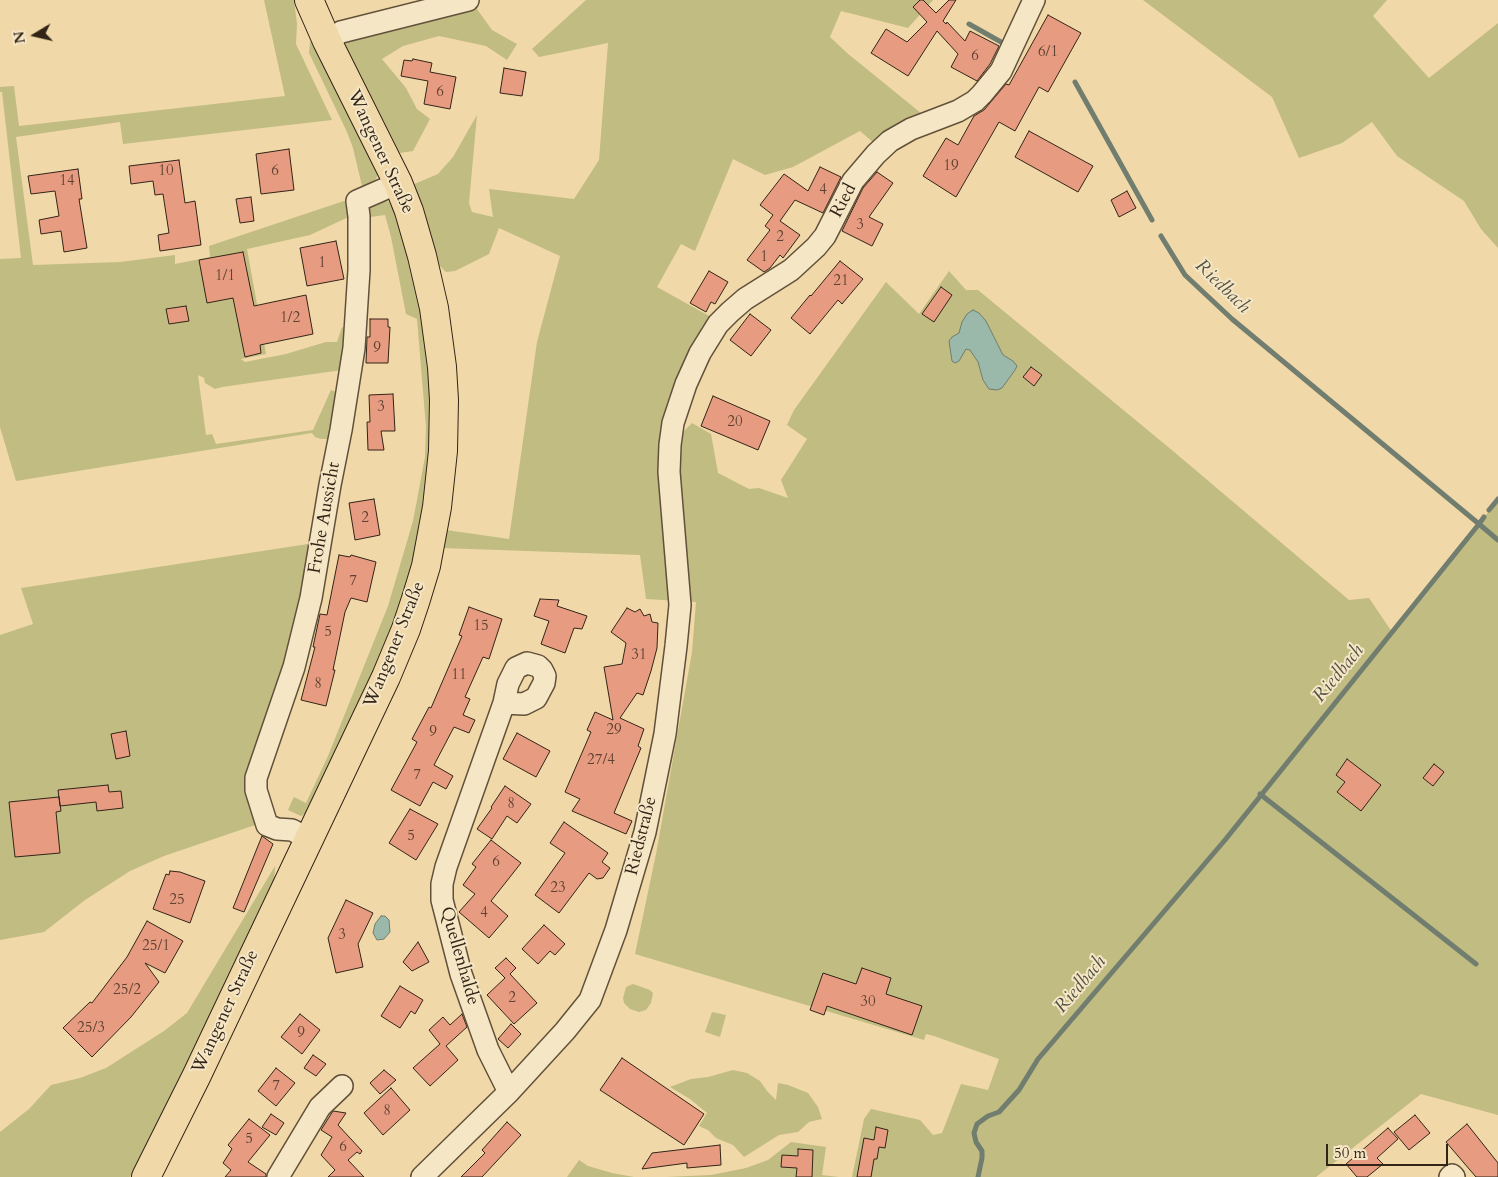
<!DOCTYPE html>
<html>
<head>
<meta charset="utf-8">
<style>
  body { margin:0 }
  #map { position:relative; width:1498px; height:1177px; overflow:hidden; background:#f0d8a8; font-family:Cardo,serif }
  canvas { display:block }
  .north { position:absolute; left:10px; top:10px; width:50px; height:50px; -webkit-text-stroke:4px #f5e6c6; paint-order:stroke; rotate:261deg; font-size:14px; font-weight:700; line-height:20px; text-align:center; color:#322416 }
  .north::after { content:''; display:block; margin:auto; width:18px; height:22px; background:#322416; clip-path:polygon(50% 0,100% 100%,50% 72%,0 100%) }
  .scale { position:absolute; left:1326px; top:1144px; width:122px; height:22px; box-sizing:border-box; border:2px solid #322416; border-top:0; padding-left:6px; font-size:15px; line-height:18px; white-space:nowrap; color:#322416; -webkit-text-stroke:4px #f5e6c6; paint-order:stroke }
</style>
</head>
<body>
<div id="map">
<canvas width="1498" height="1177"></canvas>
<div class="north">N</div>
<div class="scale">50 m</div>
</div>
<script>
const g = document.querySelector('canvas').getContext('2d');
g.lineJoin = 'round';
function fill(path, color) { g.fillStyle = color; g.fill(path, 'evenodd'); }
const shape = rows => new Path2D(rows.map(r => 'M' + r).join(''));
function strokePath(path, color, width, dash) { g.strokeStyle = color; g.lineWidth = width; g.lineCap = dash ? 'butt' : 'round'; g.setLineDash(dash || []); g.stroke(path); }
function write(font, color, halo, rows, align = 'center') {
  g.font = font + ' Cardo,serif'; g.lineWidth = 4; g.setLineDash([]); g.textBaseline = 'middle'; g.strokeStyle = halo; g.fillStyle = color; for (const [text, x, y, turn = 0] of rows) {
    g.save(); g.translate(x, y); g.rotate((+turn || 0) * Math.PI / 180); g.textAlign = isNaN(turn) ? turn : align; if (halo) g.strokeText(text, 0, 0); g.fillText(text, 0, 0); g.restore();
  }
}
fill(shape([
  [264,0,294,0,297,24,296,44,332,120,123,144,120,122,16,137,33,265,120,262,175,255,175,264,210,257,209,246,344,201,353,201,355,214,310,235,247,249,266,354,241,359,245,362,286,354,326,342,337,342,342,327,349,329,342,370,222,387,215,389,205,383,204,378,198,375,206,435,212,434,216,444,313,430,331,390,339,393,330,439,321,439,315,437,312,433,16,481,0,427,0,259,21,258,2,92,0,92,0,87,14,86,19,126,285,96],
  [586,0,933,0,908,28,841,11,830,37,847,53,932,122,883,151,860,131,793,167,765,175,733,159,695,251,681,244,657,287,711,317,666,425,683,432,692,423,711,434,718,473,749,489,759,488,788,498,781,480,807,439,787,425,794,410,886,282,919,314,949,271,966,290,978,290,1173,451,1349,600,1369,598,1392,632,1476,528,1498,499,1498,1115,1421,1094,1316,1177,852,1177,864,1119,871,1109,920,1120,933,1135,942,1133,961,1084,988,1090,999,1059,934,1036,926,1034,924,1040,635,954,656,854,692,652,696,602,646,599,640,555,442,548,446,530,509,539,537,342,560,256,499,228,489,254,455,271,446,272,437,263,412,185,438,174,453,157,477,115,469,203,472,212,493,217,489,189,574,199,599,160,608,43,539,57,532,49],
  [1143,0,1387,0,1373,16,1429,78,1498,23,1498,248,1481,229,1464,201,1397,156,1372,122,1342,143,1299,158,1272,97],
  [472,2,492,30,517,44,507,60,486,46,439,36,403,46,382,59,406,88,417,109,430,119,413,151,400,153,343,41],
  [312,39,381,171,373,183,366,187,362,186,353,148,347,132,309,53,310,42],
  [384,200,394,204,419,281,434,397,427,507,399,617,309,812,301,816,288,810,291,803,294,797,306,803,328,756,388,606,413,521,425,457,426,427,417,319,406,314,391,237,385,215,363,218,369,207],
  [321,542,256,778,261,823,164,856,130,871,85,900,44,932,0,940,0,635,33,624,21,588],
  [275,866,274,883,162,1115,130,1177,0,1177,0,1132,29,1109,51,1085,80,1078,106,1068,164,1031,187,1013],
  [633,984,650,990,653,993,651,1003,646,1010,639,1012,630,1009,624,1003,623,998,626,987],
  [712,1012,726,1015,720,1037,705,1032],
  [733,1070,747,1073,760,1081,767,1091,776,1100,778,1083,788,1085,808,1093,818,1107,822,1119,809,1122,798,1132,779,1135,744,1157,733,1145,716,1138,708,1130,699,1126,707,1113,690,1099,670,1087,691,1079,708,1077],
  [791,1142,826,1147,822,1175,839,1177,666,1177,711,1175,746,1168,768,1160],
  [579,1160,588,1166,612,1173,634,1177,567,1177]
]), '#c1bc82');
const water = shape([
  [973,310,979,313,986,321,1003,355,1013,361,1017,366,1015,370,1002,388,997,390,989,389,983,380,978,362,970,350,966,349,959,361,955,363,952,361,949,341,952,337,959,333,962,322,967,314,973,310],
  [381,916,385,916,389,920,390,932,384,939,377,940,373,933,375,924,381,916]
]);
fill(water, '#9ab9aa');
strokePath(water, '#707d6f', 1);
strokePath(shape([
  [969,24,1001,42],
  [1075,82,1152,220],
  [1489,510,1498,499],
  [1484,517,1479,524,1498,540],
  [1260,794,1476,964],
  [978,1177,982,1158,982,1151,976,1142,974,1133,977,1124,988,1116,999,1112,1019,1090,1038,1059,1225,840,1479,524,1232,319,1185,275,1161,236]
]), '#707d6f', 5);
const building = shape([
  [920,0,923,0,936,13,949,0,956,0,943,21,946,24,947,22,965,41,970,31,999,46,990,64,977,81,951,67,958,54,937,31,908,76,871,53,886,29,907,42,927,22,913,7,920,0],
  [1048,15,1081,33,1048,92,1039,87,1015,131,999,122,956,197,923,176,946,138,958,145,974,116,984,110,1006,84,1009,85,1048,15],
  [413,59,432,63,430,72,456,77,450,109,424,104,428,81,401,76,404,60,412,61,413,59],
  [504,68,526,72,522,96,500,93,504,68],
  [1029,131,1093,166,1078,192,1015,157,1029,131],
  [289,149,294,190,261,194,256,154,289,149],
  [179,160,185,203,195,201,201,245,160,251,158,235,169,233,163,194,155,195,153,181,131,184,129,166,179,160],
  [820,167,841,177,823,213,795,200,780,221,800,235,783,258,780,255,770,268,764,272,747,260,770,230,765,226,773,215,760,205,784,174,808,191,820,167],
  [78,169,82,199,79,199,87,248,64,252,61,231,41,234,39,220,59,216,55,191,31,194,28,176,78,169],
  [877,172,893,183,869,217,883,224,872,246,842,231,863,188,877,172],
  [1127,191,1136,208,1119,217,1111,200,1127,191],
  [251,197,254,221,240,223,236,199,251,197],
  [336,241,344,279,307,286,300,248,336,241],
  [243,252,254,306,306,295,313,334,260,345,261,353,245,357,233,298,207,303,199,260,243,252],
  [840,261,863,279,842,304,838,300,810,334,791,318,810,295,811,296,840,261],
  [709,271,728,282,715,304,711,302,706,312,690,303,709,271],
  [941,287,952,295,934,322,922,314,941,287],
  [186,306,189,321,169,324,166,309,186,306],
  [750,314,771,330,751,356,730,340,750,314],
  [370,319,388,319,388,327,390,327,388,363,366,363,367,337,370,337,370,319],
  [1031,367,1042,375,1034,386,1023,377,1031,367],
  [393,394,395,431,381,431,384,450,368,450,367,422,370,422,369,395,393,394],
  [713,396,770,421,758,450,701,426,713,396],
  [374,499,380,535,355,540,349,503,374,499],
  [339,555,350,557,351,555,376,562,367,602,351,598,345,612,333,670,335,670,326,706,301,700,315,647,313,647,320,614,327,615,339,555],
  [540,599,559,600,557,606,587,616,582,629,574,628,565,653,541,644,549,621,534,616,540,599],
  [469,607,502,619,489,659,483,657,465,697,470,699,463,715,475,720,469,733,454,727,434,765,453,776,446,789,433,782,420,806,391,790,417,742,412,739,429,707,431,708,462,636,459,635,469,607],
  [627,608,635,612,640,609,644,616,650,614,652,622,658,623,657,648,651,671,643,695,637,693,620,718,644,729,638,746,641,748,614,813,632,821,626,834,572,811,580,799,565,792,591,732,587,730,595,712,613,720,604,667,622,664,626,643,611,632,627,608],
  [126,731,130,756,116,759,111,734,126,731],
  [517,733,550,751,536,777,503,759,517,733],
  [1347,759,1381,785,1361,811,1337,792,1345,782,1336,775,1347,759],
  [1434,764,1444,772,1433,786,1423,778,1434,764],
  [108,785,109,792,121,791,123,808,97,811,96,802,60,806,58,790,108,785],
  [505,786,531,804,517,823,507,816,492,839,477,829,492,808,491,807,505,786],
  [59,797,61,811,56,812,60,853,15,857,9,802,59,797],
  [410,809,438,824,416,860,389,843,410,809],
  [564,822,608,853,602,862,610,868,603,878,597,879,589,873,559,913,535,895,565,853,550,843,564,822],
  [262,836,273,844,244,912,233,908,262,836],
  [491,840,521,863,491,901,508,916,489,938,459,912,475,894,463,885,476,867,472,864,491,840],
  [170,871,180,872,205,881,190,923,153,909,166,874,169,875,170,871],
  [346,900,373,913,358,944,363,967,336,973,328,938,346,900],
  [147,921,183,941,165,973,145,963,159,982,131,1017,92,1057,63,1028,90,1002,92,1003,127,957,147,921],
  [544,925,565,944,555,955,550,951,538,964,522,949,544,925],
  [418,942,429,962,412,971,403,962,418,942],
  [506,958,516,968,510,974,537,1003,514,1024,487,995,505,978,495,968,506,958],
  [862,968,891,978,886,994,922,1006,912,1035,827,1006,824,1015,810,1010,823,973,856,984,862,968],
  [400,986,423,1000,415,1014,411,1011,400,1028,381,1016,400,986],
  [300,1014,320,1030,302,1054,281,1037,300,1014],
  [462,1014,467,1027,446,1046,458,1060,430,1086,413,1068,440,1044,429,1030,443,1017,450,1025,462,1014],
  [511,1024,521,1034,508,1048,498,1039,511,1024],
  [313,1055,326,1064,316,1076,304,1068,313,1055],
  [622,1058,704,1114,684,1145,600,1090,622,1058],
  [276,1068,295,1083,276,1106,258,1091,276,1068],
  [384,1070,396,1080,380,1094,370,1083,384,1070],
  [391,1088,410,1110,383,1135,364,1113,391,1088],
  [333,1111,346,1113,338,1125,362,1151,360,1154,357,1152,348,1160,364,1177,328,1177,335,1170,321,1155,332,1137,321,1130,333,1111],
  [271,1114,284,1123,276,1135,262,1127,271,1114],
  [1415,1115,1430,1133,1409,1150,1394,1132,1415,1115],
  [249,1119,270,1135,248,1162,266,1174,266,1177,225,1177,231,1170,223,1163,232,1149,228,1145,249,1119],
  [507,1122,521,1135,482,1177,461,1177,485,1153,482,1150,507,1122],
  [1467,1124,1498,1163,1498,1177,1476,1177,1446,1142,1467,1124],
  [876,1127,888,1130,885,1148,879,1147,877,1159,874,1159,871,1177,857,1177,864,1138,874,1140,876,1127],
  [1388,1128,1398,1139,1377,1158,1383,1164,1367,1177,1357,1177,1346,1164,1388,1128],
  [720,1145,721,1165,687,1168,687,1163,642,1169,652,1153,720,1145],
  [798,1149,813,1150,812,1177,796,1177,797,1168,781,1167,782,1155,798,1156,798,1149]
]);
fill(building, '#e79c82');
strokePath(building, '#322416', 1);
const minor = shape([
  [327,41,341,32,468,0],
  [504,703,508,684,516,668,527,663,538,666,542,670,545,676,544,683,536,698,524,704,504,703,446,867,442,884,442,900,461,974,488,1050,509,1092],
  [309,839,292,830,277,829,267,825,256,790,256,778,294,667,311,598,330,485,341,430,354,348,356,317,359,270,359,216,357,201,398,183],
  [278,1177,320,1107,342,1086],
  [422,1177,509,1092,565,1031,590,1000,616,930,645,832,665,734,676,646,680,605,669,472,670,445,673,423,686,384,700,353,718,324,730,312,745,299,791,270,816,247,825,236,853,181,876,154,890,141,911,129,958,111,975,101,982,94,1001,71,1034,0],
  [1450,1177,1452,1175,1454,1177]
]);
const major = shape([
  [146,1177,196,1077,386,677,406,629,416,599,426,566,437,507,443,451,444,400,442,367,434,308,422,256,409,211,398,183,327,41,309,0]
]);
strokePath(minor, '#62513a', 24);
strokePath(major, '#322416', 30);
strokePath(minor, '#f5e6c6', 21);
strokePath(major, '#f0d8a8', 28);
write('15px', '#5f4231', null, [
  ["6/1",1048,53],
  ["6",975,57],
  ["6",440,93],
  ["19",951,167],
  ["10",166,172],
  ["6",275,172],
  ["14",67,182],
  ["4",823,191],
  ["3",860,226],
  ["2",780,238],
  ["1",764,258],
  ["1",322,264],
  ["1/1",225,277],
  ["21",841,282],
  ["1/2",290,319],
  ["9",377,349],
  ["3",381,408],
  ["20",735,423],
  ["2",365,519],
  ["7",353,582],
  ["15",481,627],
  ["5",328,633],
  ["31",639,656],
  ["11",459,676],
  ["8",318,685],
  ["29",614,731],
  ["9",433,733],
  ["27/4",601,761],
  ["7",417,776],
  ["8",511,805],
  ["5",411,837],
  ["6",496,863],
  ["23",558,889],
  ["25",177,901],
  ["4",484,914],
  ["3",342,936],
  ["25/1",156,947],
  ["25/2",127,991],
  ["2",512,999],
  ["30",868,1003],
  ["25/3",91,1029],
  ["9",301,1034],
  ["7",276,1087],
  ["8",387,1112],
  ["5",249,1140],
  ["6",343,1148]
]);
write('18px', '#322416', '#f5e6c6', [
  ["Wangener Straße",380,152,65],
  ["Ried",844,201,-62],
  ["Frohe Aussicht",325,518,-80],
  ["Wangener Straße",395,645,-68],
  ["Riedstraße",642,836,-76],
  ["Quellenhalde",459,956,74],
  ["Wangener Straße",226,1012,-65]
]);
write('italic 19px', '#515142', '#f5e6c6', [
  ["Riedbach",1222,287,44],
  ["Riedbach",1339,674,-51],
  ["Riedbach",1081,985,-50]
]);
</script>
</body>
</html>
